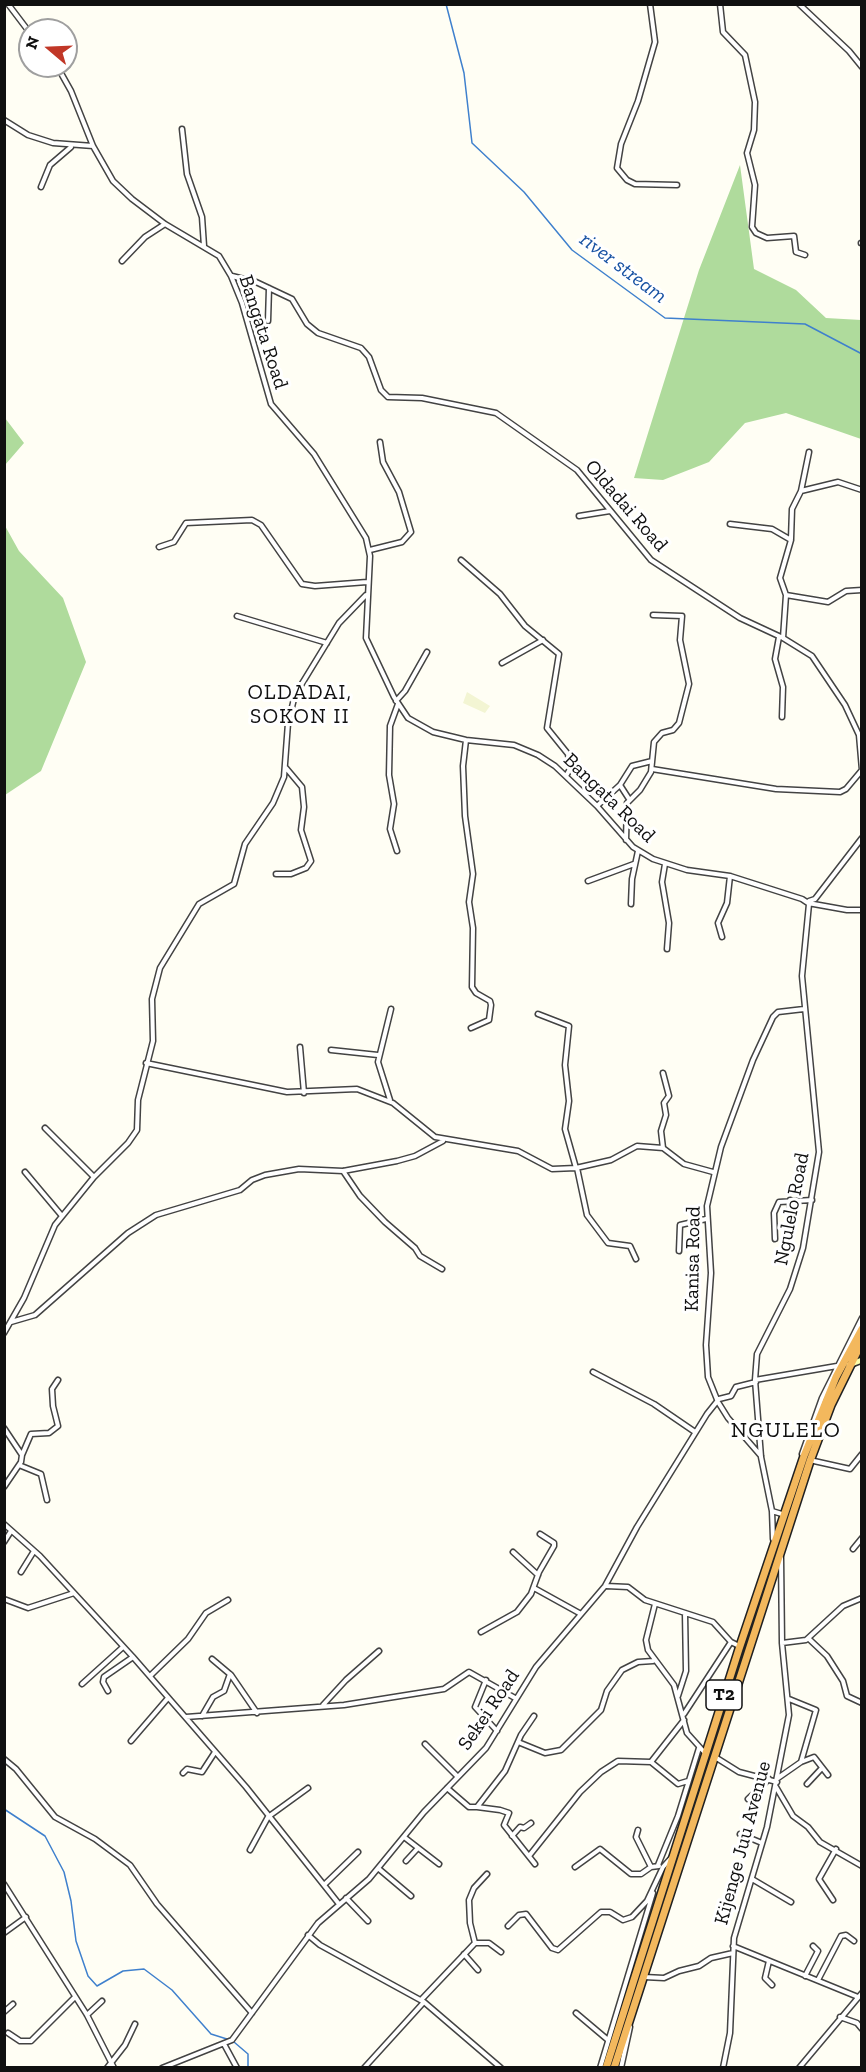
<!DOCTYPE html>
<html>
<head>
<meta charset="utf-8">
<style>
  body { margin:0 }
  #map { position:relative; width:866px; height:2072px; overflow:hidden; background:#fffef4; font-family:"Zilla Slab",serif }
  canvas { display:block }
  .frame { position:absolute; inset:0; border:6px solid #101010; pointer-events:none }
  .north { position:absolute; left:18px; top:18px; width:60px; height:60px; box-sizing:border-box; background:#fff; border:2px solid #9f9f9f; border-radius:50%; rotate:289deg; font-size:16px; font-weight:700; line-height:24px; text-align:center; color:#101010 }
  .north::after { content:''; display:block; margin:auto; width:21px; height:27px; background:#c13727; clip-path:polygon(50% 0,100% 100%,50% 72%,0 100%) }
</style>
</head>
<body>
<div id="map">
<canvas width="866" height="2072"></canvas>
<div class="frame"></div>
<div class="north">N</div>
</div>
<script>
const g = document.querySelector('canvas').getContext('2d');
g.lineJoin = 'round';
function fill(path, color) { g.fillStyle = color; g.fill(path, 'evenodd'); }
const shape = rows => new Path2D(rows.map(r => 'M' + r).join(''));
function strokePath(path, color, width, dash) { g.strokeStyle = color; g.lineWidth = width; g.lineCap = dash ? 'butt' : 'round'; g.setLineDash(dash || []); g.stroke(path); }
function write(font, color, halo, rows, align = 'center') {
  g.font = font + ' "Zilla Slab",serif'; g.lineWidth = 6; g.setLineDash([]); g.textBaseline = 'middle'; g.strokeStyle = halo; g.fillStyle = color; for (const [text, x, y, turn = 0] of rows) {
    g.save(); g.translate(x, y); g.rotate((+turn || 0) * Math.PI / 180); g.textAlign = isNaN(turn) ? turn : align; if (halo) g.strokeText(text, 0, 0); g.fillText(text, 0, 0); g.restore();
  }
}
fill(shape([
  [467,692,490,706,485,713,463,703]
]), '#f3f5d3');
fill(shape([
  [740,165,754,269,796,290,826,318,861,320,861,439,786,413,745,423,709,462,663,480,634,478,699,270],
  [5,418,24,443,5,465],
  [4,524,19,551,63,598,86,662,41,771,5,795]
]), '#afdb9c');
strokePath(shape([
  [446,4,464,73,472,143,524,192,572,250,665,318,805,324,862,354],
  [4,1809,45,1836,64,1872,71,1901,76,1941,88,1976,97,1986,123,1971,144,1969,172,1990,211,2034,230,2040],
  [234,2042,248,2054,248,2068]
]), '#3f80cd', 1.5);
const street = shape([
  [8,4,30,33],
  [650,4,655,42,638,101,621,144,617,168,627,180,635,184,677,185],
  [720,4,723,32,745,55,755,102,754,130,747,153,755,185,752,227,756,233,767,238,794,236,796,252,805,255],
  [799,4,849,51,862,67],
  [57,66,71,91,93,146,113,181,132,199,165,224,219,256,231,276,242,303,271,404,314,454,366,538,370,556,366,638,394,697,408,718,433,732,466,740,514,745,538,755,555,766,597,806,633,847,653,859,687,870,730,876,802,899,808,903,847,910,862,910],
  [4,120,28,135,53,143,93,146],
  [182,129,187,174,202,217,204,246],
  [41,187,50,165,71,147],
  [861,243,862,243],
  [122,261,145,237,165,224],
  [232,276,256,282,292,299,307,324,318,333,361,348,369,357,381,390,388,397,422,398,496,413,577,470,651,560,740,618,783,638,812,656,845,705,859,735,862,770,846,789,840,792,776,789,652,769],
  [268,321,269,288],
  [801,491,838,482,862,490],
  [579,516,610,511],
  [730,524,772,529,791,540,780,578,786,595,783,638],
  [791,539,792,509,801,491,809,452],
  [159,547,174,542,186,523,252,520,261,525,302,584,315,586,367,582],
  [370,550,402,542,411,532,399,492,383,462,380,442],
  [461,560,500,594,525,626,559,654,547,728,568,754,570,769,566,776],
  [786,595,828,602,846,591,862,590],
  [237,616,327,643],
  [779,637,775,659,783,687,782,717],
  [502,663,543,640],
  [396,701,405,691,427,652],
  [466,740,463,766,465,816,473,874,469,902,473,928,472,987,476,993,490,1001,491,1005,489,1020,471,1028],
  [620,785,629,799],
  [597,806,620,785,632,766,652,761],
  [626,840,627,803,640,790,651,772,654,742,662,733,673,730,679,723,689,684,680,640,682,616,653,615],
  [397,851,390,829,394,804,389,775,390,726,398,704],
  [665,864,662,882,669,923,667,949],
  [276,874,291,874,306,868,311,861,301,830,304,807,302,787,286,768],
  [588,881,634,864],
  [809,901,815,899,862,838],
  [631,904,632,879,638,851],
  [722,937,718,923,727,903,730,876],
  [538,1014,569,1026,565,1065,569,1101,565,1129,576,1168],
  [300,1047,304,1093],
  [331,1050,378,1055],
  [146,1063,287,1092,357,1089,393,1103,435,1137,518,1151,552,1169,576,1168,611,1160,637,1146,663,1148,684,1164,713,1172],
  [663,1073,669,1096,664,1103,666,1115,661,1131,663,1148],
  [390,1100,378,1062,391,1009],
  [45,1128,94,1177],
  [577,1168,587,1215,608,1243,630,1246,636,1259],
  [343,1171,360,1196,385,1222,415,1248,420,1256,442,1269],
  [25,1172,62,1216],
  [790,1200,791,1230],
  [775,1239,774,1213,779,1202,812,1200],
  [679,1251,680,1225,706,1219],
  [11,1322,35,1315,128,1233,156,1215,240,1190,252,1180,265,1175,299,1169,343,1171,397,1161,415,1156,443,1141],
  [4,1333,24,1298,55,1225,94,1177,128,1143,137,1130,138,1100,153,1041,152,999,160,968,199,904,234,884,245,844,273,803,284,777,288,723,295,695,339,623,366,595],
  [593,1372,654,1404,695,1432],
  [755,1380,837,1366],
  [4,1428,22,1455,21,1462,4,1487],
  [802,1454,822,1398,862,1318],
  [22,1455,31,1434,49,1433,58,1426,53,1406,52,1389,58,1380],
  [761,1456,728,1418,718,1402,708,1377,706,1345,711,1273,707,1206,721,1147,753,1060,773,1017,778,1012,804,1009],
  [814,1461,850,1469,862,1454],
  [19,1465,41,1474,47,1500],
  [772,1511,785,1515],
  [4,1524,40,1556,133,1657,246,1787,339,1904],
  [773,1539,772,1511,761,1457,755,1380,757,1354,790,1289,803,1248,819,1152,802,976,809,904],
  [4,1542,11,1531],
  [853,1549,862,1538],
  [513,1552,538,1575],
  [21,1572,34,1551],
  [606,1586,628,1587,645,1600,713,1622,731,1642,739,1646],
  [534,1588,581,1614],
  [4,1599,28,1608,74,1593],
  [655,1604,646,1640,648,1650,674,1685,687,1733,705,1753],
  [481,1632,517,1612,531,1594,539,1572,554,1546,554,1543,540,1534],
  [809,1639,827,1656,843,1681,847,1696,862,1703],
  [782,1643,806,1640,843,1606,862,1598],
  [212,1659,231,1675,257,1713],
  [150,1676,188,1639,206,1613,228,1600],
  [486,1680,475,1707,497,1731],
  [82,1684,123,1647],
  [108,1691,103,1682,104,1677,133,1657],
  [678,1696,686,1671,685,1613],
  [789,1699,816,1710,801,1762],
  [323,1705,346,1680,379,1651],
  [684,1714,731,1642],
  [202,1716,213,1697,224,1691,230,1674],
  [186,1717,344,1705,444,1689,469,1672,515,1698],
  [131,1741,168,1698],
  [518,1742,545,1753,561,1750,601,1710,607,1691,622,1670,638,1662,653,1661],
  [425,1744,458,1777],
  [715,1757,739,1772,777,1782],
  [4,1759,16,1769,55,1817,95,1839,130,1865,157,1904,252,2013],
  [651,1762,678,1784,688,1781],
  [183,1773,187,1769,202,1772,215,1752],
  [778,1778,801,1762,814,1757,828,1775],
  [807,1784,821,1769],
  [776,1787,793,1816,808,1827,820,1842,862,1866],
  [447,1788,469,1807,477,1807,505,1771,521,1735,534,1716],
  [748,1799,769,1779],
  [477,1807,500,1810,509,1813,504,1825,535,1864],
  [638,1830,636,1837,651,1867],
  [740,1834,762,1843],
  [512,1836,520,1827,524,1828,531,1823],
  [404,1837,439,1864],
  [250,1850,268,1817,308,1788],
  [529,1856,580,1792,601,1772,618,1761,651,1762,684,1720],
  [406,1861,418,1848],
  [658,1865,678,1816,699,1748],
  [575,1867,600,1849,631,1874,641,1874,651,1867,659,1866],
  [379,1869,411,1896],
  [752,1879,791,1902],
  [4,1884,87,2015,114,2068],
  [324,1885,358,1852],
  [346,1898,368,1921],
  [833,1900,819,1879,836,1849],
  [508,1926,519,1915,526,1914,552,1948,558,1950,601,1912,610,1912,623,1920,632,1917,647,1901,663,1867,672,1857],
  [4,1933,26,1917],
  [308,1935,320,1945,424,2002,501,2068],
  [475,1943,470,1923,469,1900,474,1888,487,1874],
  [733,1946,858,1997],
  [464,1954,478,1970],
  [769,1961,765,1978,772,1985],
  [805,1976,818,1951,813,1946],
  [644,1977,664,1978,679,1971,699,1966,711,1958,733,1953],
  [818,1980,841,1936,846,1935,854,1941],
  [421,2000,475,1943,489,1943,501,1952],
  [4,2012,13,2004],
  [576,2013,608,2040],
  [87,2015,102,2001],
  [840,2017,857,2023,862,2029],
  [8,2033,20,2041,31,2041,75,1997],
  [224,2044,237,2068],
  [107,2068,125,2045,135,2024],
  [162,2068,232,2040,318,1923,369,1879,424,1812,486,1748,536,1667,605,1586,637,1527,707,1414,719,1399,731,1396,736,1387,756,1382],
  [364,2068,424,2002],
  [600,2068,653,1893],
  [621,2068,630,2027],
  [723,2068,730,2033,734,1938,767,1827,789,1715,782,1643,781,1558],
  [799,2068,862,1993]
]);
const secondary = shape([
  [849,1365,862,1360]
]);
const highway = shape([
  [606,2068,739,1649,804,1456,836,1377,862,1329],
  [614,2068,810,1461,831,1405,862,1342]
]);
strokePath(street, '#434343', 7);
strokePath(secondary, '#323232', 8);
strokePath(highway, '#212121', 10);
strokePath(street, '#fff', 4);
strokePath(secondary, '#fbfeaf', 5);
strokePath(highway, '#f3b85d', 7);
for (const [x, y, w] of [
  [724,1695,36]
]) { const box = new Path2D(); box.roundRect(x - w / 2, y - 15, w, 30, 4.5); g.fillStyle = '#fff'; g.fill(box); strokePath(box, '#101010', 1.5); }
write('bold 18px', '#101010', null, [
  ["T2",724,1695]
]);
write('20px', '#101010', '#fff', [
  ["Bangata Road",263,332,72],
  ["Oldadai Road",626,506,49],
  ["Bangata Road",609,798,44],
  ["Ngulelo Road",792,1209,-79],
  ["Kanisa Road",693,1259,-89],
  ["Sekei Road",489,1710,-56],
  ["Kijenge Juu Avenue",743,1843,-75]
]);
write('italic 21px', '#1852a3', '#fff', [
  ["river stream",623,268,37]
]);
g.letterSpacing = '1.5px';
write('21px', '#101010', '#fff', [
  ["OLDADAI,",300,693],
  ["SOKON II",300,717]
]);
g.letterSpacing = '0px';
g.letterSpacing = '1.5px';
write('22px', '#101010', '#fff', [
  ["NGULELO",786,1431]
]);
g.letterSpacing = '0px';
</script>
</body>
</html>
